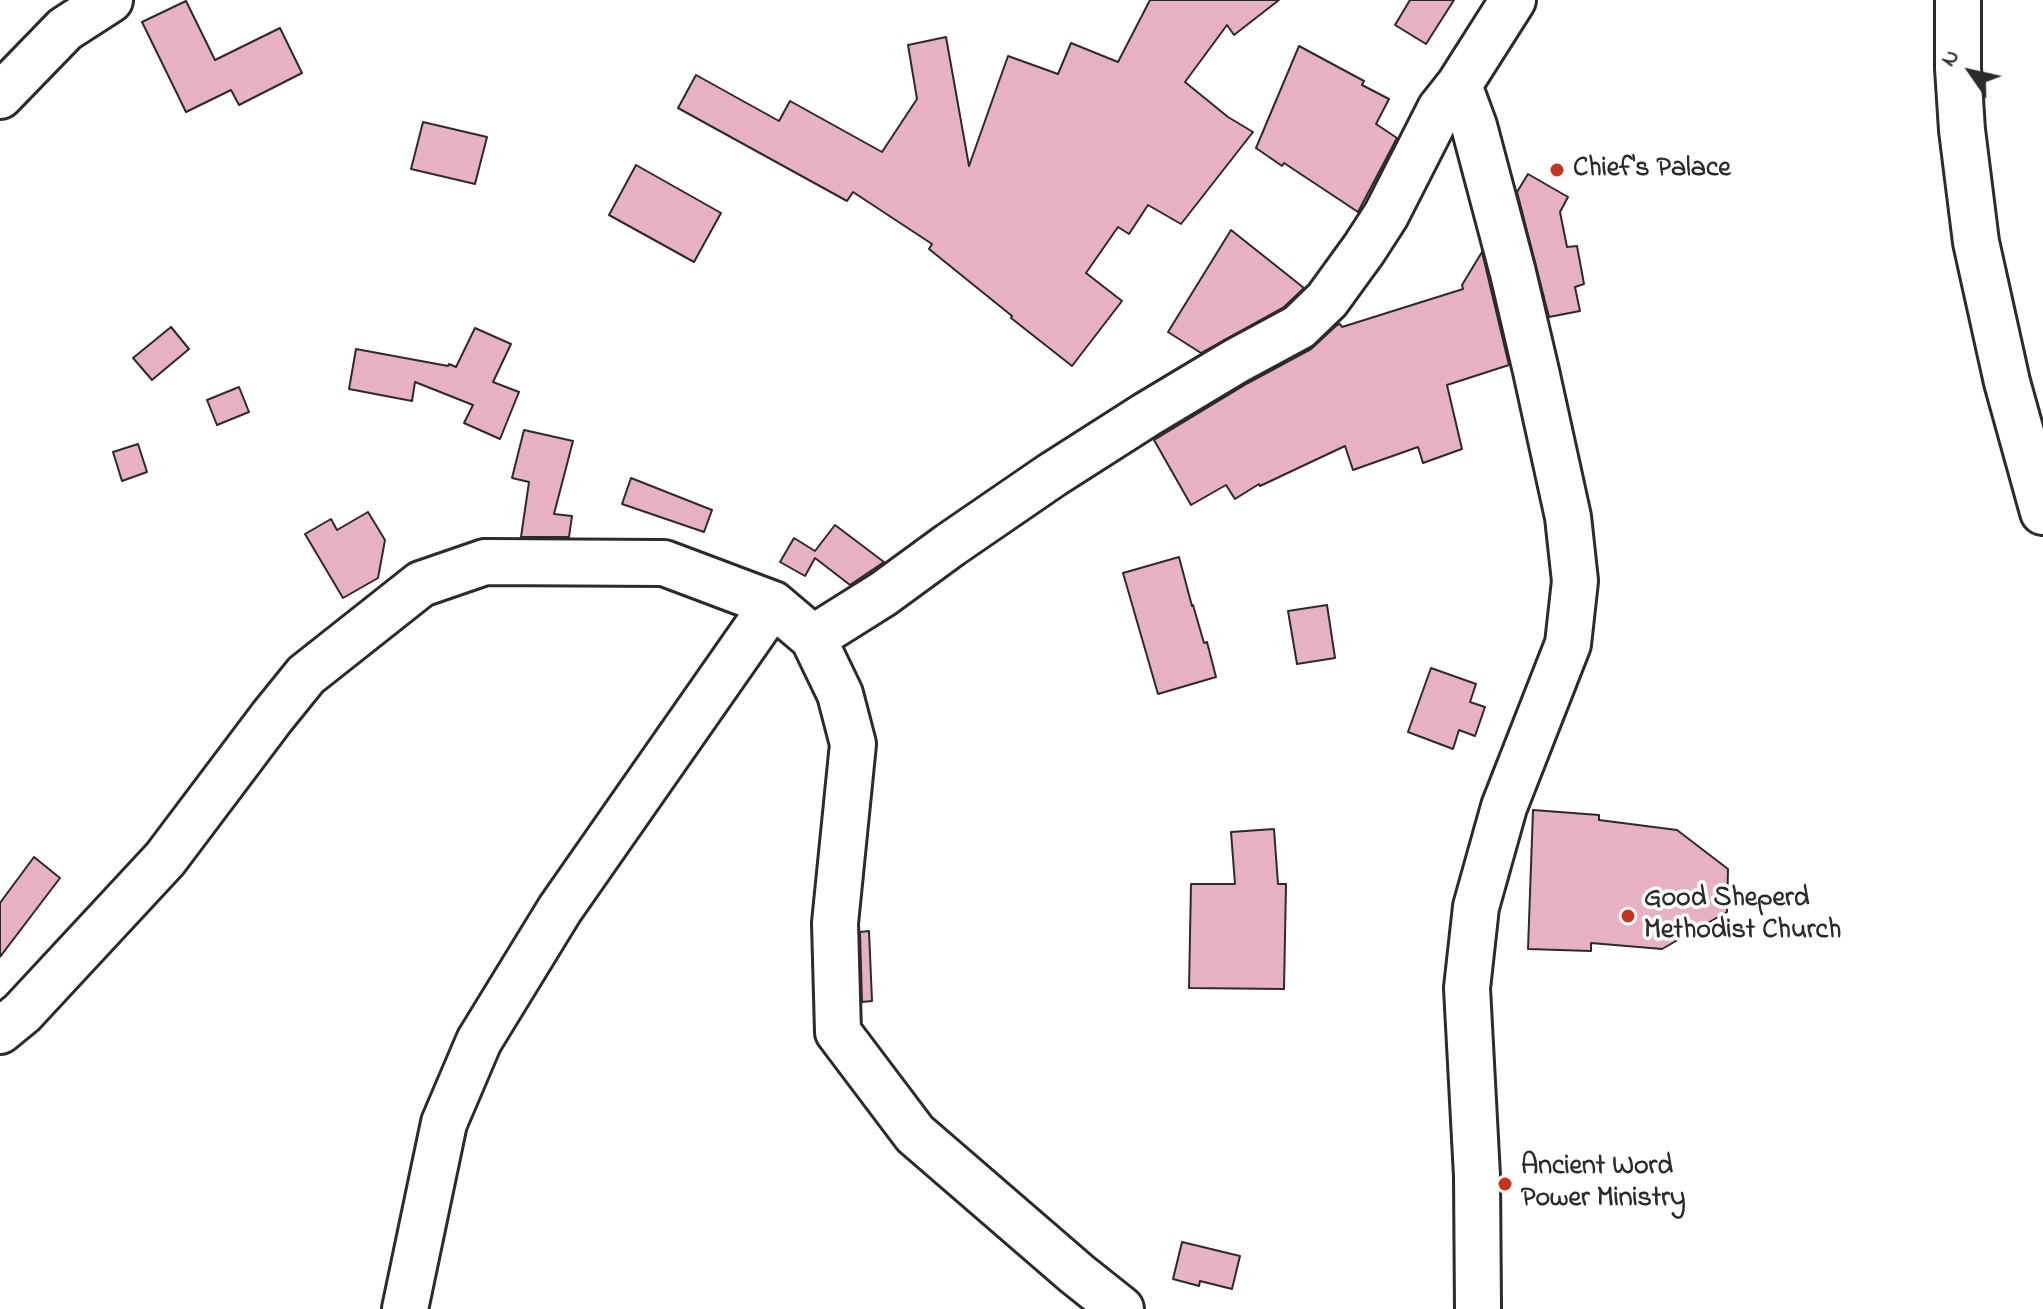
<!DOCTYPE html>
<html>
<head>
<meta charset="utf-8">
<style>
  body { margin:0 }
  #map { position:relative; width:2043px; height:1309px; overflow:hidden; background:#fff; font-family:"Indie Flower",sans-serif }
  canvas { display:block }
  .north { position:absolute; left:1931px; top:32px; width:80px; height:80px; -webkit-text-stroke:6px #fff; paint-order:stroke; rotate:304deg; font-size:22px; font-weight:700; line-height:32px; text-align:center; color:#2b2b2b }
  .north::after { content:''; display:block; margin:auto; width:28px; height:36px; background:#2b2b2b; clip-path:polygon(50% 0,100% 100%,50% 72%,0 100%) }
</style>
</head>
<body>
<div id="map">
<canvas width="2043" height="1309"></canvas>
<div class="north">N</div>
</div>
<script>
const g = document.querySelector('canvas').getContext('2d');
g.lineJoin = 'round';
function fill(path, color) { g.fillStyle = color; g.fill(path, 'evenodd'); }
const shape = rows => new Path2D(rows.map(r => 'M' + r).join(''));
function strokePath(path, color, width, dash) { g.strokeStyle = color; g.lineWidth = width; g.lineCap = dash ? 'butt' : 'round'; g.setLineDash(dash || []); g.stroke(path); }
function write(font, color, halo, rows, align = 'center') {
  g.font = font + ' "Indie Flower",sans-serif'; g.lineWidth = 7; g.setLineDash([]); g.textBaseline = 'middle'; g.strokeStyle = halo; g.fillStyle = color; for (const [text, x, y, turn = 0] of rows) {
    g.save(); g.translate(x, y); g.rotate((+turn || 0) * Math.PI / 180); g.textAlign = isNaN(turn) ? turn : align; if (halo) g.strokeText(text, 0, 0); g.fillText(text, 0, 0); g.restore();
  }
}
const building = shape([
  [1150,0,1279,0,1234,35,1227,25,1185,82,1228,117,1253,132,1181,224,1148,205,1129,234,1118,227,1086,273,1122,301,1072,366,1011,318,1012,316,929,249,932,244,853,192,847,201,678,108,696,75,779,121,790,101,882,152,917,99,908,45,946,37,969,166,1008,56,1058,74,1071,43,1118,62,1150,0],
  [1410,0,1454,0,1426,44,1395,25,1410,0],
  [186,1,215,60,280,28,302,73,239,105,231,90,186,112,142,22,186,1],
  [1299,46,1364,81,1362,85,1389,99,1376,124,1397,138,1358,212,1284,163,1282,166,1256,148,1299,46],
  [423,122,487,137,475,184,411,169,423,122],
  [636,165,721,213,694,262,609,215,636,165],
  [1528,174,1568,197,1560,212,1567,247,1577,246,1584,284,1575,287,1580,311,1549,317,1517,192,1528,174],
  [1231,230,1304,288,1284,307,1201,353,1168,332,1231,230],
  [1482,252,1509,365,1447,385,1462,449,1423,463,1418,447,1353,470,1345,446,1260,486,1259,484,1235,499,1226,485,1191,505,1154,440,1248,383,1311,349,1337,325,1340,324,1342,327,1463,289,1462,285,1482,252],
  [171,327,189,349,152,380,133,358,171,327],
  [475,328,511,344,493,382,519,392,500,439,464,423,473,405,415,382,412,401,349,389,356,349,448,366,449,364,456,367,475,328],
  [239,387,249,412,217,425,207,400,239,387],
  [524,430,573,441,554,514,572,516,569,537,521,537,529,482,512,478,524,430],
  [138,444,147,472,122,481,113,452,138,444],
  [631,478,712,510,704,532,622,504,631,478],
  [368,512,385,540,378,578,343,598,305,534,331,519,337,530,368,512],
  [835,525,884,562,850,585,815,558,805,576,780,562,794,538,815,551,835,525],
  [1179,557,1192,606,1193,605,1204,643,1207,642,1216,677,1158,694,1123,573,1179,557],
  [1327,605,1335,658,1297,664,1288,611,1327,605],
  [1431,668,1476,684,1470,702,1485,707,1475,736,1459,730,1453,749,1408,732,1431,668],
  [1533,810,1599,815,1599,820,1677,830,1728,869,1727,912,1662,949,1591,943,1591,951,1528,949,1533,810],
  [1274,829,1278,884,1286,884,1284,989,1189,988,1191,884,1235,884,1231,832,1274,829],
  [34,857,60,878,0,957,0,903,34,857],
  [869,931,872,1001,862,1002,860,932,869,931],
  [1182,1242,1240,1256,1232,1289,1200,1281,1199,1286,1173,1279,1182,1242]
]);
fill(building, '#e8b0c5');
strokePath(building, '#2b2b2b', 2);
const street = shape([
  [0,96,65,29,110,0],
  [813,638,883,594,950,545,1052,475,1146,415,1236,361,1299,327,1327,300,1364,249,1386,215,1440,109,1459,85],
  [0,1031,22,1013,165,859,272,717,306,675,421,584,485,562,664,563,773,604,813,638,840,694,853,744,835,923,838,1032,915,1134,1077,1274,1121,1309],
  [405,1309,444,1123,479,1041,560,909,773,604],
  [1478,1309,1477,1176,1467,988,1476,907,1504,807,1568,644,1575,581,1568,517,1536,371,1513,273,1474,126,1459,85,1513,0]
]);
const secondary = shape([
  [1958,0,1958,68,1962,130,1976,242,2007,382,2043,512]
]);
strokePath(street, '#2b2b2b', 50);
strokePath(secondary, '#2b2b2b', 50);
strokePath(street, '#fff', 44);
strokePath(secondary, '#fff', 44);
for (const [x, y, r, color] of [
  [1557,170,8,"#c8321e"],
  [1628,916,8,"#c8321e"],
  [1505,1184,8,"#c8321e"]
]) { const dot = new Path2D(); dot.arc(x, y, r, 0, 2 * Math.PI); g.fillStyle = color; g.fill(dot); strokePath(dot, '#fff', 3); }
write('bold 28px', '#2b2b2b', '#fff', [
  ["Chief's Palace",1573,170],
  ["Good Sheperd",1644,900],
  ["Methodist Church",1644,932],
  ["Ancient Word",1521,1168],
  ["Power Ministry",1521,1200]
], 'left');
</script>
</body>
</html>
